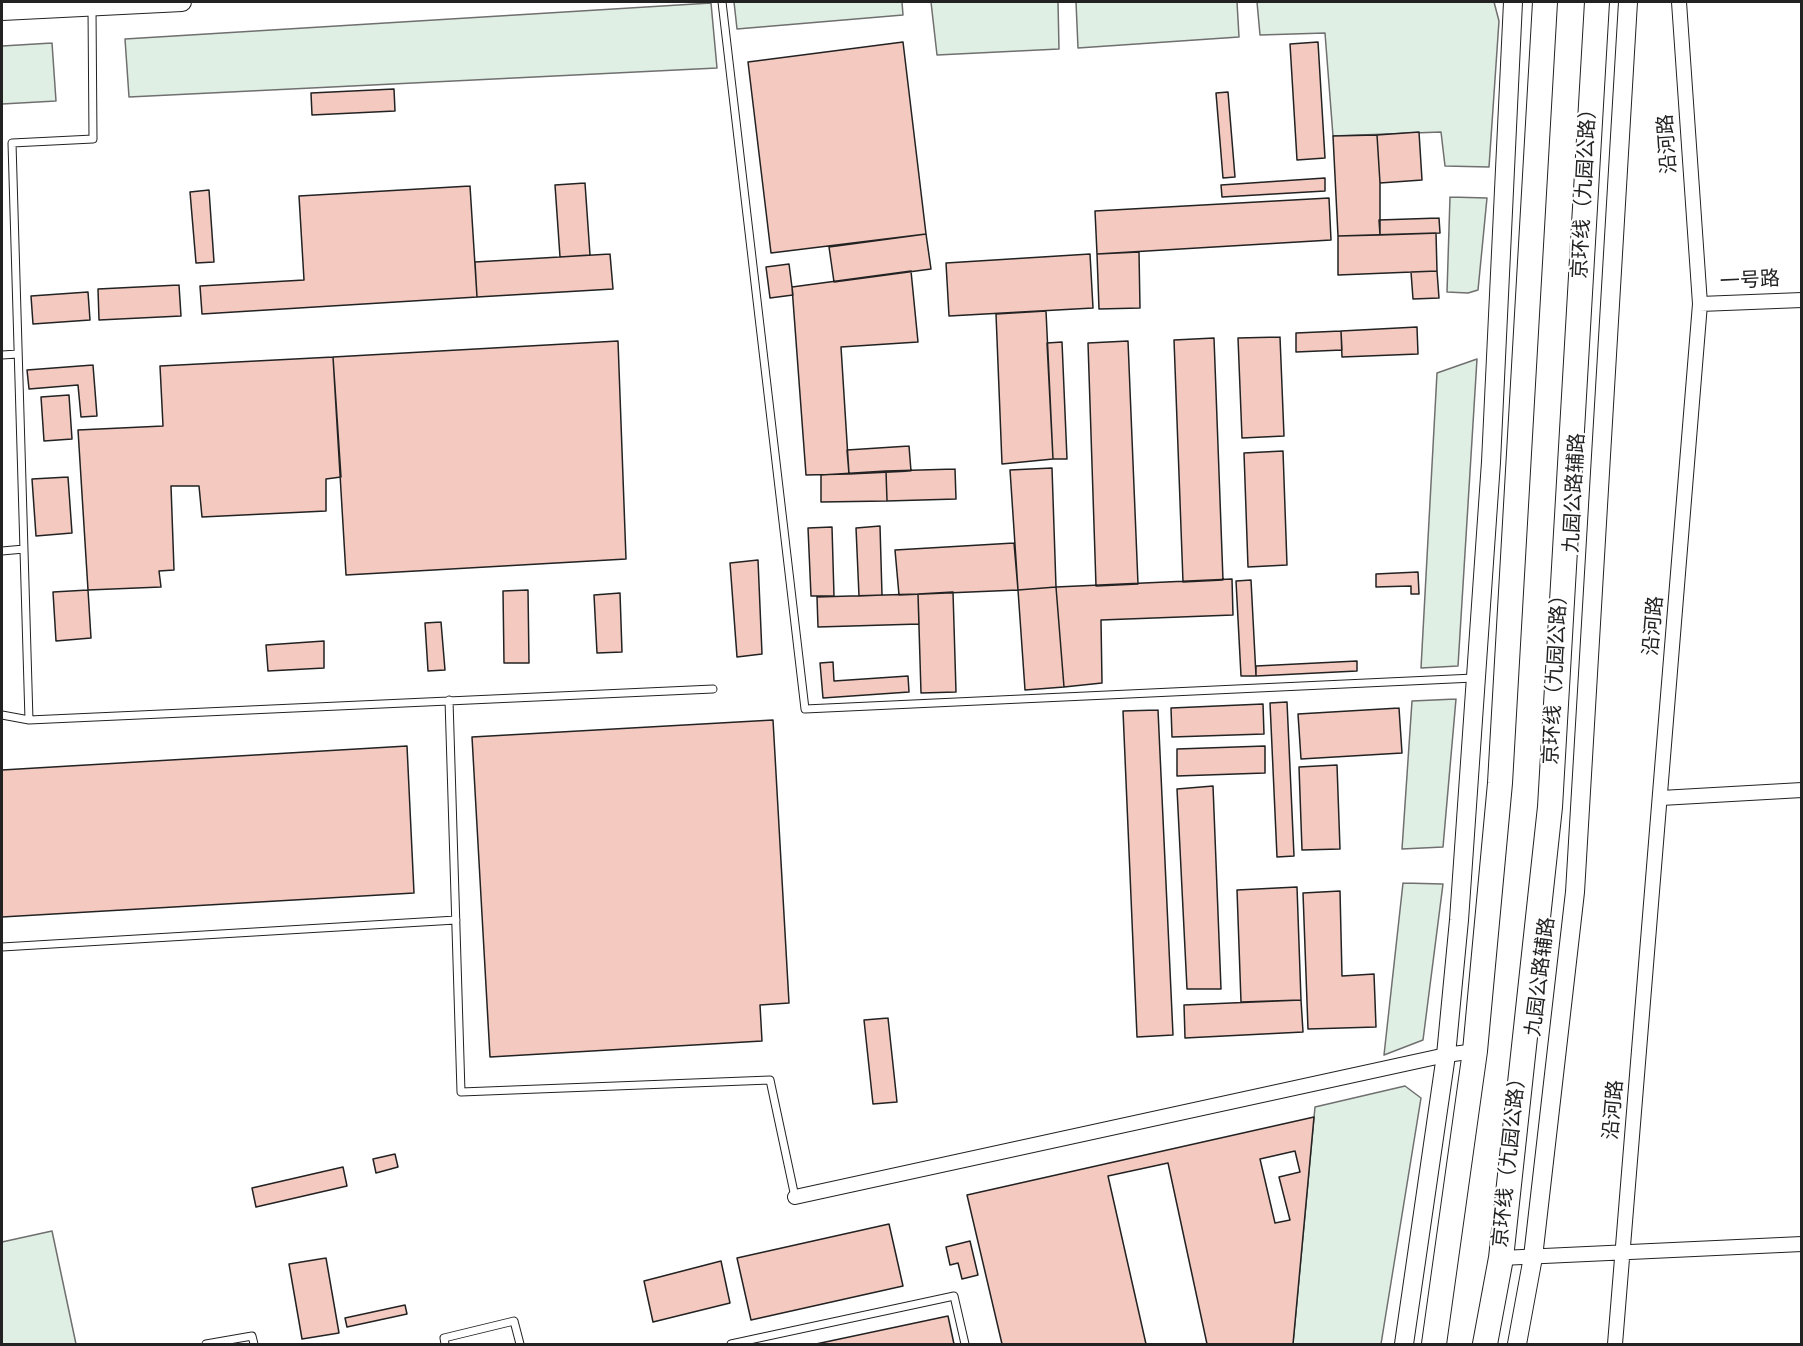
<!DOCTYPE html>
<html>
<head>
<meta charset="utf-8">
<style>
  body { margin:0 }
  #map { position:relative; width:1803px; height:1346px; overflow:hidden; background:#fff; font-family:"Source Sans 3",sans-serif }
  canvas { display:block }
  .frame { position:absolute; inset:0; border:3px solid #222; pointer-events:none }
</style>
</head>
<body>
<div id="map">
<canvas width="1803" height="1346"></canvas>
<div class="frame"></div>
</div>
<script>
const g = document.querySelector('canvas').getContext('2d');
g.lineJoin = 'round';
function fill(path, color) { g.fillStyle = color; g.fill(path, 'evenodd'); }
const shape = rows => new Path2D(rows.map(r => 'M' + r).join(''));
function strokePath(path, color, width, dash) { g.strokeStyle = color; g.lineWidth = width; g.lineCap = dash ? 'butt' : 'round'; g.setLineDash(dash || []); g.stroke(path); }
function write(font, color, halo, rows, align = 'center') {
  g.font = font + ' "Source Sans 3","Noto Sans SC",sans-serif'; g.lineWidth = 4.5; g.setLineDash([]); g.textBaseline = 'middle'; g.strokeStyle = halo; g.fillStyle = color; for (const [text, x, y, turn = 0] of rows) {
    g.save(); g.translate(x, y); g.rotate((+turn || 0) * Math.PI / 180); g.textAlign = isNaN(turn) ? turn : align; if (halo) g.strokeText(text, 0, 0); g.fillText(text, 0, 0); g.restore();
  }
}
const green = shape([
  [734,2,902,2,903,15,737,29,734,2],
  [931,2,1058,2,1059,49,937,55,931,2],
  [1076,2,1237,2,1239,37,1078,48,1076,2],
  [1257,2,1494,2,1499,21,1489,167,1445,166,1441,132,1333,136,1325,33,1260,35,1257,2],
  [711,3,717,68,129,97,125,39,711,3],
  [52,43,56,101,2,104,2,46,52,43],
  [1450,197,1487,198,1478,290,1468,293,1447,292,1450,197],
  [1477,359,1458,666,1421,668,1437,373,1477,359],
  [1456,699,1443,847,1402,849,1412,701,1456,699],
  [1403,883,1443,884,1423,1040,1384,1055,1403,883],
  [1405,1086,1421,1098,1381,1344,1293,1344,1315,1107,1405,1086],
  [52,1231,76,1344,2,1344,2,1242,52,1231]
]);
fill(green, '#e0efe3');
strokePath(green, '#6f6f6f', 1.5);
const building = shape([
  [903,42,926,234,771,253,748,62,903,42],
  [1318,42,1325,158,1297,160,1290,44,1318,42],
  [394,89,395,111,312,115,311,93,394,89],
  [1228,92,1235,177,1223,178,1216,93,1228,92],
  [1419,132,1422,180,1380,183,1377,135,1419,132],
  [1377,135,1380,183,1380,235,1338,236,1333,136,1377,135],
  [1325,178,1325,191,1222,197,1221,185,1325,178],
  [585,183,590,255,560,257,555,185,585,183],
  [470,186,477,297,202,314,200,286,304,280,299,196,470,186],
  [209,190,214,262,196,263,190,192,209,190],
  [1329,198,1331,240,1097,254,1095,211,1329,198],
  [1439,218,1440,233,1380,235,1379,220,1439,218],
  [1436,233,1437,271,1338,275,1338,236,1436,233],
  [926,234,931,269,834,282,829,247,926,234],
  [1139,252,1140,308,1099,309,1097,254,1139,252],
  [610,254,613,289,477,297,475,262,610,254],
  [1090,254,1093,308,949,316,946,263,1090,254],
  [789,264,793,295,770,298,766,267,789,264],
  [911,271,918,342,841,347,849,474,806,475,792,287,911,271],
  [1437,271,1439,298,1413,299,1411,272,1437,271],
  [179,285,181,316,99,320,98,289,179,285],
  [88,292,90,320,33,324,31,296,88,292],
  [1046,311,1053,459,1002,464,996,314,1046,311],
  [1417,327,1418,354,1342,357,1341,331,1417,327],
  [1341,331,1342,350,1296,352,1296,333,1341,331],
  [1280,337,1284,436,1242,438,1238,338,1280,337],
  [1214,338,1223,580,1183,582,1174,340,1214,338],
  [618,341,626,559,346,575,333,357,618,341],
  [1128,341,1138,584,1096,586,1088,343,1128,341],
  [1062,342,1067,459,1053,459,1047,343,1062,342],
  [333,357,341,477,326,479,326,511,202,517,199,486,171,486,174,570,159,571,161,587,88,590,78,430,163,426,160,366,333,357],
  [93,365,97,416,81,417,78,385,29,389,27,370,93,365],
  [69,395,72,439,44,441,41,397,69,395],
  [909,446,911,471,849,474,847,450,909,446],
  [1283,451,1287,565,1248,567,1244,453,1283,451],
  [1052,468,1056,587,1018,590,1010,470,1052,468],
  [955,469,956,499,887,501,886,471,955,469],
  [886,471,887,501,821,502,821,475,886,471],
  [68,477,72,533,36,536,32,479,68,477],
  [880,526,882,595,859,596,856,528,880,526],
  [832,527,834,596,811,596,808,528,832,527],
  [1014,543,1018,590,899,595,895,550,1014,543],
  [758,560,762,654,737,657,730,563,758,560],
  [1418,572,1419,594,1411,594,1411,586,1376,587,1376,574,1418,572],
  [1232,579,1233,615,1101,620,1102,683,1064,687,1056,587,1232,579],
  [1251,580,1256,676,1241,676,1236,581,1251,580],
  [1056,587,1064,687,1025,690,1018,590,1056,587],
  [88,590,91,638,56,641,53,592,88,590],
  [528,590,529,663,504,663,503,591,528,590],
  [953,592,956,692,921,693,918,594,953,592],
  [620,593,622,652,597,653,594,595,620,593],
  [918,594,919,624,818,627,817,597,918,594],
  [441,622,445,670,428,671,425,623,441,622],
  [324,641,324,668,268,671,266,645,324,641],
  [1357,661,1357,671,1256,676,1256,666,1357,661],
  [833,662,834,681,908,676,909,692,823,698,820,663,833,662],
  [1287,702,1294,856,1277,857,1270,703,1287,702],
  [1263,704,1264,734,1172,737,1171,708,1263,704],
  [1399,708,1402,753,1301,759,1298,714,1399,708],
  [1158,710,1173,1035,1137,1037,1123,711,1158,710],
  [773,720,789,1003,760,1005,762,1041,490,1057,472,737,773,720],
  [407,746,414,893,2,917,2,770,407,746],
  [1265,746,1265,773,1177,776,1177,749,1265,746],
  [1337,765,1340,849,1302,850,1299,767,1337,765],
  [1213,786,1221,989,1187,989,1177,789,1213,786],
  [1297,887,1301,1000,1241,1002,1237,890,1297,887],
  [1340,891,1342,976,1374,974,1376,1027,1308,1029,1303,893,1340,891],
  [1301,1000,1303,1032,1185,1038,1184,1005,1301,1000],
  [888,1018,897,1102,873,1104,864,1020,888,1018],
  [1314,1117,1293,1344,1002,1344,967,1195,1314,1117],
  [1295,1151,1300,1172,1279,1177,1290,1220,1275,1223,1260,1159,1295,1151],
  [395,1154,398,1167,376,1173,373,1159,395,1154],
  [1168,1163,1207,1344,1146,1344,1108,1176,1168,1163],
  [343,1167,347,1186,256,1207,252,1188,343,1167],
  [889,1224,903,1286,751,1320,737,1258,889,1224],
  [970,1241,978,1275,962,1279,958,1263,950,1265,946,1247,970,1241],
  [326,1258,339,1333,302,1339,289,1264,326,1258],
  [721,1261,730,1303,653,1322,644,1281,721,1261],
  [405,1305,407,1314,347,1327,345,1318,405,1305],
  [948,1316,954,1344,816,1344,948,1316]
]);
fill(building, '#f3c9c0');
strokePath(building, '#222', 1.5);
const service = shape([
  [722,2,805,709,1474,678],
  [2,355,18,354],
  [2,551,24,549],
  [449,700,461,1092,770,1080,795,1197],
  [2,715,29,720,713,689],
  [29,720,12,143,93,139,92,9],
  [2,947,456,920],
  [206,1344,252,1336,254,1344],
  [445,1344,444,1338,514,1321,520,1344],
  [731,1344,954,1296,965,1344]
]);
const minor = shape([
  [1700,304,1802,300],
  [1661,798,1802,790],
  [795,1197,1446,1055,1475,1051],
  [1501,1258,1802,1244],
  [1615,1344,1700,304,1679,2]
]);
const tertiary = shape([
  [2,11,182,2],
  [1404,1344,1446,1055,1459,920,1491,462,1513,2],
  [1517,1344,1533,1257,1575,892,1628,2]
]);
const trunk = shape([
  [1434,1344,1475,1051,1500,783,1545,2],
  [1485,1344,1501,1258,1550,807,1597,2]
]);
strokePath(service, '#222', 9);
strokePath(minor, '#222', 16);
strokePath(tertiary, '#222', 20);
strokePath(trunk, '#222', 26);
strokePath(service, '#fff', 7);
strokePath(minor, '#fff', 14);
strokePath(tertiary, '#fff', 18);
strokePath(trunk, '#fff', 24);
write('20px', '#222', '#fff', [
  ["沿河路",1669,144,-94],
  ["京环线（九园公路）",1586,189,-87],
  ["一号路",1750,282,-3],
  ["九园公路辅路",1576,493,-87],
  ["沿河路",1655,626,-85],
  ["京环线（九园公路）",1557,675,-87],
  ["九园公路辅路",1542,977,-83],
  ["沿河路",1615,1110,-85],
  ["京环线（九园公路）",1511,1158,-84]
]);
</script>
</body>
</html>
